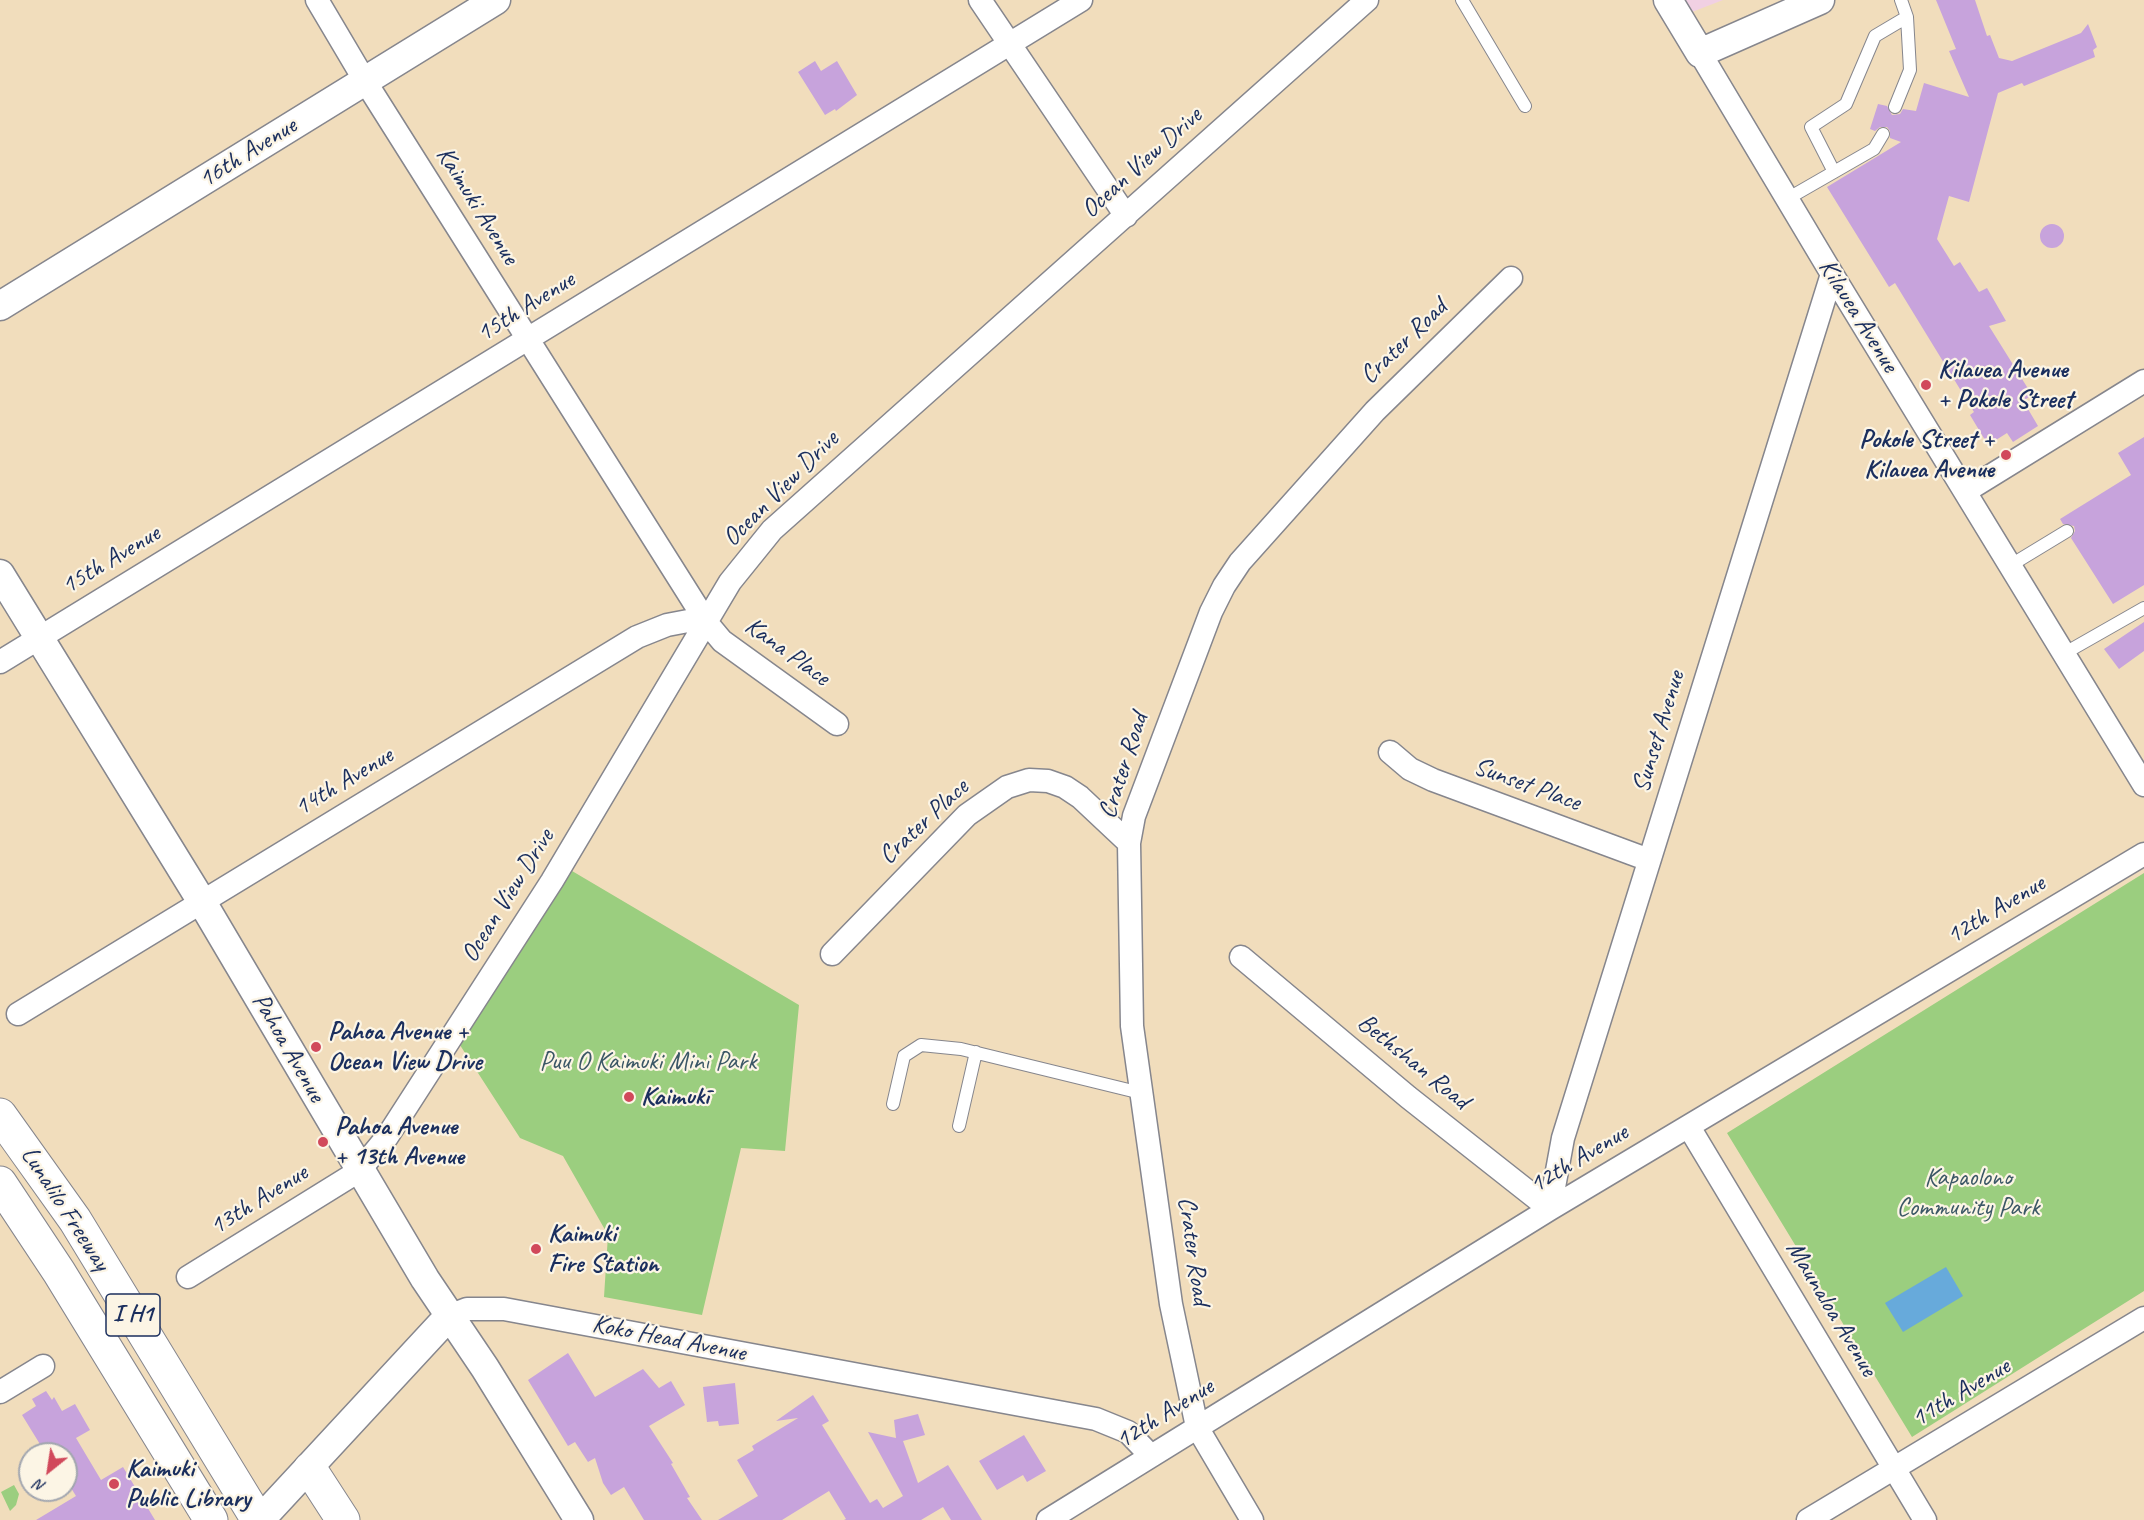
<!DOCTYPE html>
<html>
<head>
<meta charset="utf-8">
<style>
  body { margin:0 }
  #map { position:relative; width:2144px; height:1520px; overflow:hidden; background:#f1ddbc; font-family:Caveat,sans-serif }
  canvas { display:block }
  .north { position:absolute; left:18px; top:1442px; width:60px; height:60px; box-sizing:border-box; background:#fcf5e5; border:2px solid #a2a6af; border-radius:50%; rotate:210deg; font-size:16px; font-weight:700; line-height:24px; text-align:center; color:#1b2f5e }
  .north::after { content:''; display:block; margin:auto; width:21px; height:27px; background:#d1495b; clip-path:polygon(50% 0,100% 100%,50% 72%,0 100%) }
</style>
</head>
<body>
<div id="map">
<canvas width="2144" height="1520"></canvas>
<div class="north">N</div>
</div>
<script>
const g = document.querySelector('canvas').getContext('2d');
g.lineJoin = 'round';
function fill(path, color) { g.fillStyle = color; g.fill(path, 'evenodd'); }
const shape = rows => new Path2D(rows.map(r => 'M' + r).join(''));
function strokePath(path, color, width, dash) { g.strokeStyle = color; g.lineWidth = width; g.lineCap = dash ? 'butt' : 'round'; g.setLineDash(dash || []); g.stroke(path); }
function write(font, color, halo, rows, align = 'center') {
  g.font = font + ' Caveat,sans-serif'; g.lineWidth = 4.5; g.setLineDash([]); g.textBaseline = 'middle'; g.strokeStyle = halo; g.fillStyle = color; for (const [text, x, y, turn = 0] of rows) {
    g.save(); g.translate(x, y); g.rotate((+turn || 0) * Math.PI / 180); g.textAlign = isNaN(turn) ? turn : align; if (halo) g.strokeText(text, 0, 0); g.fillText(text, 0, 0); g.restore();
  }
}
fill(shape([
  [1685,0,1723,0,1692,12]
]), '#f1d0e3');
fill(shape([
  [567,868,799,1005,785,1151,741,1148,702,1315,604,1297,608,1235,563,1156,520,1138,458,1042],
  [2144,873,2144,1291,1912,1437,1727,1133],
  [14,1485,19,1494,16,1505,10,1511,1,1492]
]), '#9bce7f');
fill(shape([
  [1946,1267,1963,1296,1903,1332,1885,1303]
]), '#67aadb');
fill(shape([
  [1936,0,1975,0,1987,36,1990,35,1999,58,2012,61,2081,33,2088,24,2097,47,2093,50,2095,57,2024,86,2022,83,1998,93,1969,202,1949,196,1937,239,1954,266,1960,262,1979,292,1987,288,2006,321,1989,326,2032,395,2026,399,2031,408,2028,409,2038,426,2013,442,2007,433,1988,445,1970,415,1974,412,1895,283,1889,287,1827,187,1901,142,1890,138,1890,131,1887,127,1880,127,1875,131,1870,129,1878,104,1887,106,1892,115,1900,114,1903,109,1916,111,1924,83,1969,97,1949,51,1956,49],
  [815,61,821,71,837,61,857,95,836,111,835,109,825,115,798,72],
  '2040 236a12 12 0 1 1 24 0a12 12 0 1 1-24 0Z',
  [2144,437,2144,585,2113,604,2071,538,2075,531,2074,526,2063,524,2060,519,2131,475,2118,453],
  [2144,622,2144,651,2119,669,2104,649],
  [568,1353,595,1397,643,1369,659,1388,671,1381,685,1405,649,1426,673,1463,671,1464,690,1497,687,1498,702,1520,644,1520,624,1487,611,1495,603,1483,595,1458,588,1462,575,1442,568,1446,528,1380],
  [735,1383,739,1424,719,1426,718,1421,707,1422,703,1387],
  [46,1391,52,1400,54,1397,62,1411,75,1404,90,1430,76,1438,101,1480,123,1467,155,1520,36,1520,76,1496,66,1480,66,1454,46,1454,22,1415,36,1406,32,1399],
  [813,1395,829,1421,822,1425,870,1503,877,1499,883,1508,903,1496,868,1432,896,1438,894,1420,918,1414,925,1435,903,1441,918,1483,948,1465,982,1520,951,1520,943,1507,921,1520,844,1520,846,1519,829,1491,782,1520,718,1520,758,1496,737,1460,754,1450,752,1446,798,1418,776,1421],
  [1024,1435,1046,1471,1027,1482,1023,1475,997,1490,979,1461]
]), '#c7a3dc');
const service = shape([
  [1462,0,1525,106],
  [1895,107,1910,70,1907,17,1901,0],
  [1834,172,1811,127,1846,104,1875,36,1907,17],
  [1787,199,1874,149,1883,134],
  [2011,565,2067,531],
  [2065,653,2144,608],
  [893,1104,904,1056,921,1045,961,1049,1141,1093],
  [959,1126,976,1052]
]);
const minor = shape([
  [317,0,365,81,707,623,722,641,837,724],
  [980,0,1126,216],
  [1700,53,1832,274,2144,785],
  [1966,491,2144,381],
  [0,662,1081,0],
  [1390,752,1410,769,1433,780,1649,860],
  [832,954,967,815,1007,787,1029,780,1048,781,1065,787,1080,797,1129,843],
  [1241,957,1408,1097,1550,1209,1563,1138,1832,274],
  [18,1014,637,637,667,625,688,621,707,623],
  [1689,1127,1925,1520],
  [188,1277,359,1171,387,1137,552,881,730,582,772,530,1367,0],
  [449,1316,467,1309,504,1309,1096,1419,1128,1432,1150,1455],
  [0,1392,43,1366],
  [1048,1520,1550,1209,2144,854],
  [1252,1520,1197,1427,1171,1304,1132,1026,1129,843,1134,816,1211,612,1224,586,1240,562,1375,411,1511,278],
  [1808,1520,2144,1318]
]);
const tertiary = shape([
  [1668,0,1700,53,1820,0],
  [0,306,496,0],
  [0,574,202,902,425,1279,485,1368,579,1520],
  [260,1520,449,1316]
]);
const motorway = shape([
  [0,1115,75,1220,258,1520],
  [0,1183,59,1272,211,1520],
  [310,1469,343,1520]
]);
strokePath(service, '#86868d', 14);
strokePath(minor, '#86868d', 25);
strokePath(tertiary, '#86868d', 31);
strokePath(motorway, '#86868d', 35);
strokePath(service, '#fff', 12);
strokePath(minor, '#fff', 22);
strokePath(tertiary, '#fff', 28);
strokePath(motorway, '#fff', 33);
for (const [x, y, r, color] of [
  [1926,385,6,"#d1495b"],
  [2006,455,6,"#d1495b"],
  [316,1047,6,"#d1495b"],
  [629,1097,6,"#d1495b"],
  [323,1142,6,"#d1495b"],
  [536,1249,6,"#d1495b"],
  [114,1484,6,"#d1495b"]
]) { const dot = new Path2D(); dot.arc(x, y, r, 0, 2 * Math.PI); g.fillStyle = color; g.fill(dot); strokePath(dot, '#fcf5e5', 2); }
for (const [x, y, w] of [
  [133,1315,54]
]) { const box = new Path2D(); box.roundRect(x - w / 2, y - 21, w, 42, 4.5); g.fillStyle = '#fcf5e5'; g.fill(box); strokePath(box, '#1b2f5e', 1.5); }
write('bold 24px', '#1b2f5e', null, [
  ["I H1",133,1315]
]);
write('26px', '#1b2f5e', '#fcf5e5', [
  ["16th Avenue",248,153,-32],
  ["Ocean View Drive",1142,163,-42],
  ["Kaimuki Avenue",477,206,58],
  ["15th Avenue",526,307,-32],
  ["Kilauea Avenue",1858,316,58],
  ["Crater Road",1404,342,-44],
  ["Ocean View Drive",781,489,-45],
  ["15th Avenue",111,560,-31],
  ["Kana Place",787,652,36],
  ["Sunset Avenue",1659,732,-73],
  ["Crater Road",1124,766,-72],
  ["14th Avenue",344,782,-31],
  ["Sunset Place",1527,785,20],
  ["Crater Place",924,822,-43],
  ["Ocean View Drive",508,896,-58],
  ["12th Avenue",1996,910,-31],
  ["Pahoa Avenue",288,1048,60],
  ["Bethshan Road",1413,1062,39],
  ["12th Avenue",1579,1159,-31],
  ["13th Avenue",259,1200,-32],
  ["Lunalilo Freeway",65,1209,57],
  ["Crater Road",1193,1251,82],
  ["Maunaloa Avenue",1831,1309,59],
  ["Koko Head Avenue",669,1339,11],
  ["11th Avenue",1961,1393,-31],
  ["12th Avenue",1165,1414,-32]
]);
write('bold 26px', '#1b2f5e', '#fcf5e5', [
  ["Kilauea Avenue",1938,370],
  ["+ Pokole Street",1938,400],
  ["Pokole Street +",1994,440,"right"],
  ["Kilauea Avenue",1994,470,"right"],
  ["Pahoa Avenue +",328,1032],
  ["Ocean View Drive",328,1062],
  ["Kaimukī",641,1097],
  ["Pahoa Avenue",335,1127],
  ["+ 13th Avenue",335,1157],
  ["Kaimuki",548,1234],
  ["Fire Station",548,1264],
  ["Kaimuki",126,1469],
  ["Public Library",126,1499]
], 'left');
write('26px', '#3b5766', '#fcf5e5', [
  ["Puu O Kaimuki Mini Park",648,1062],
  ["Kapaolono",1968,1178],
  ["Community Park",1968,1208]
]);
</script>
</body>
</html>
